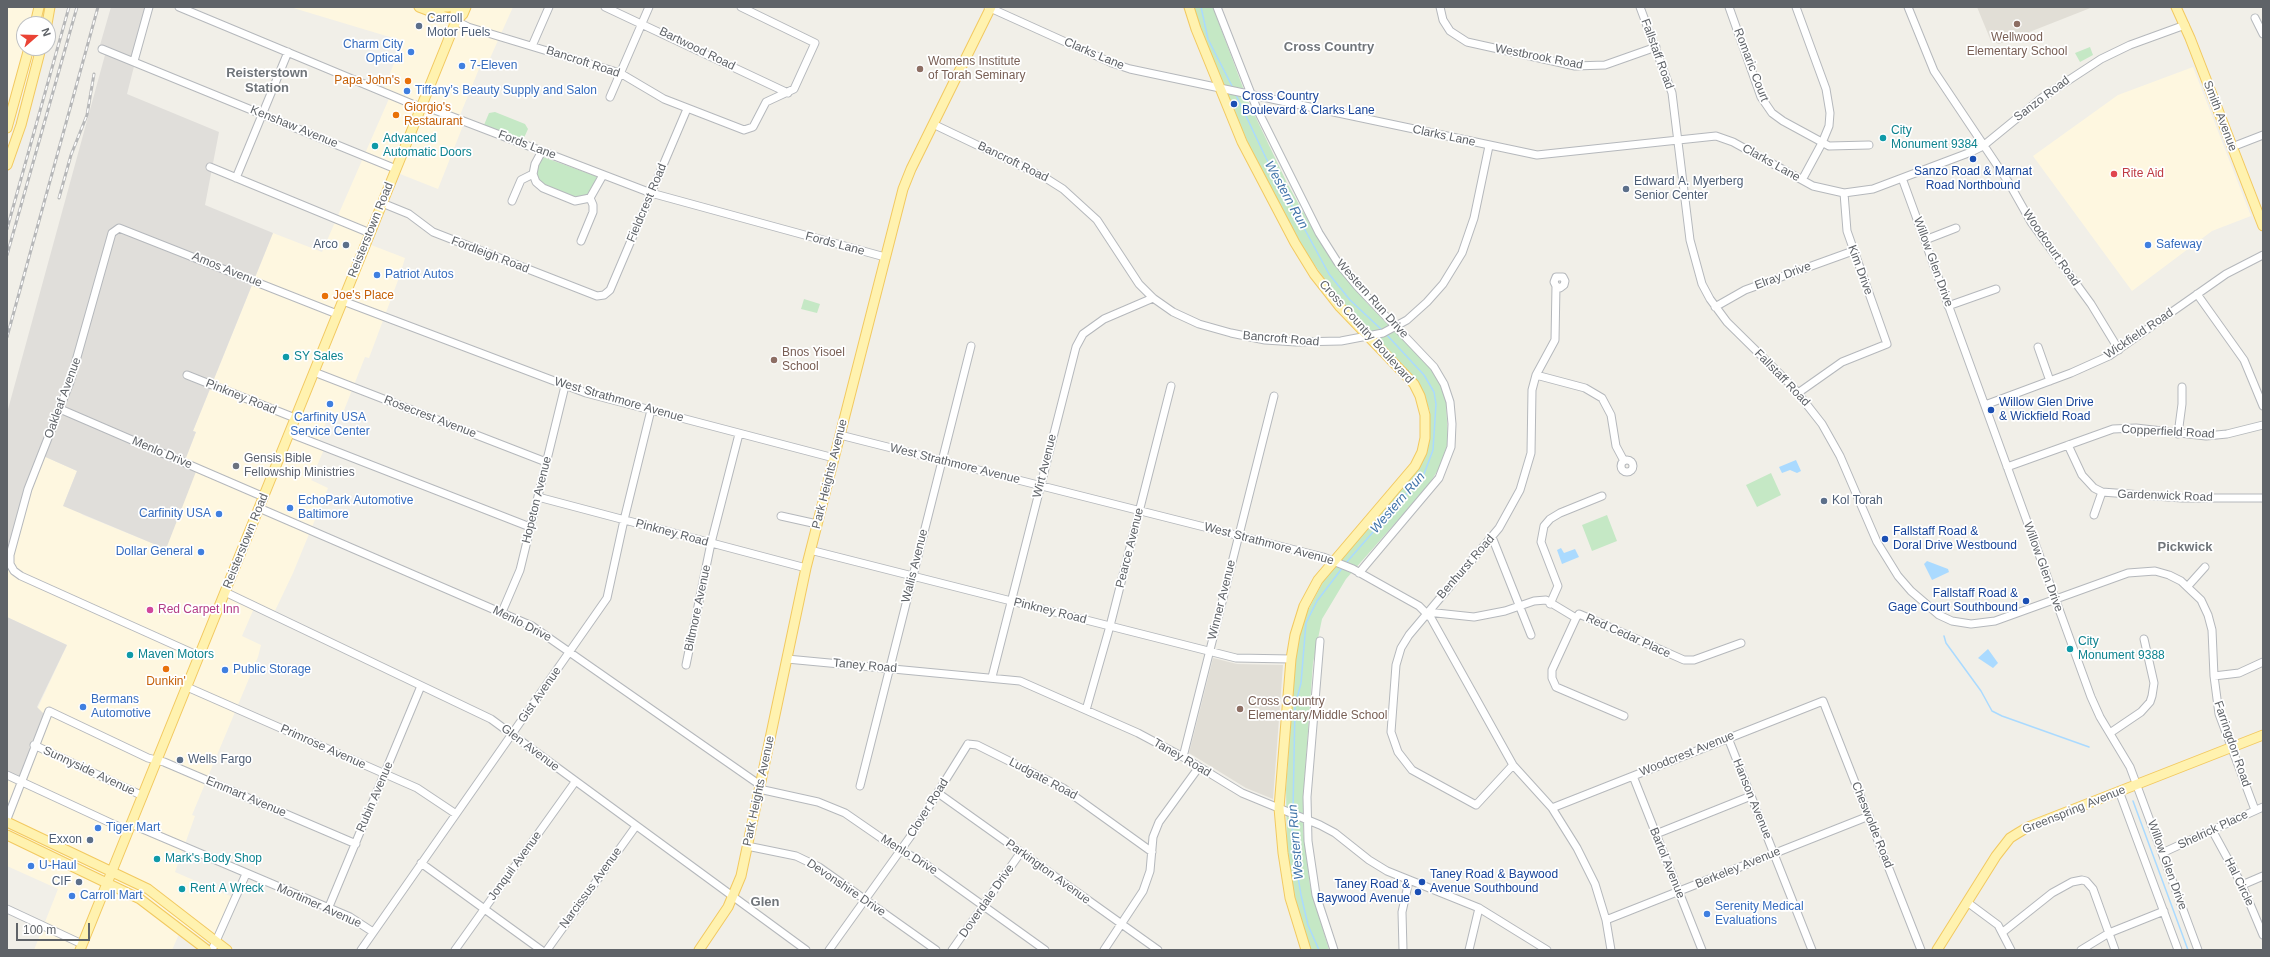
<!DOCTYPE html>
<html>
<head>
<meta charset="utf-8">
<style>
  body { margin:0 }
  #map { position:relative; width:2270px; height:957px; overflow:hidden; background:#f1efe8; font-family:Helvetica,sans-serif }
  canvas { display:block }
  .frame { position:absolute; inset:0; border:8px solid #5f6368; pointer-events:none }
  .north { position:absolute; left:16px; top:16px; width:40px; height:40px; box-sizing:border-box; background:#fff; border:1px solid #bfc1c3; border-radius:50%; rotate:70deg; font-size:11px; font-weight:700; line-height:16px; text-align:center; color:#5f6368 }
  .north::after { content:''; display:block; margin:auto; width:14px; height:18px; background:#ea4335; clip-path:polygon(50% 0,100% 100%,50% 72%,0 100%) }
  .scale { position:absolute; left:16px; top:923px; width:74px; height:18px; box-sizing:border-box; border:2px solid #5f6368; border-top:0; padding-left:5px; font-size:12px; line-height:14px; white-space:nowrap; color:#5f6368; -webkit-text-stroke:3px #fff; paint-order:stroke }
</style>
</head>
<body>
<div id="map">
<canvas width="2270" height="957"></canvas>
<div class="frame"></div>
<div class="north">N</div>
<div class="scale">100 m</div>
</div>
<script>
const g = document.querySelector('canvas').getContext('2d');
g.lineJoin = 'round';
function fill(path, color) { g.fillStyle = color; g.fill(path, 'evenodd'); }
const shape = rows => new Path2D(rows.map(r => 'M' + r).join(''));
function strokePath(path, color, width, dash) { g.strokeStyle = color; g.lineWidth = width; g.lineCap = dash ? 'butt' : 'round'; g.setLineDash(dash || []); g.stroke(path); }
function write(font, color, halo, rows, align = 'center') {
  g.font = font + ' Helvetica,sans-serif'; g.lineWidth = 3.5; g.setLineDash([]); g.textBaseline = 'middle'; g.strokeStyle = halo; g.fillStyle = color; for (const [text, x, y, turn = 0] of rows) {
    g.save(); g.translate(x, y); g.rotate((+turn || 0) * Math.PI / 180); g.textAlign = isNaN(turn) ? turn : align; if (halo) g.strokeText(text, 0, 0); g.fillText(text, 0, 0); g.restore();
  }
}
fill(shape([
  [7,7,44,7,41,24,24,24,24,48,36,48,7,149],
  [290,7,513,7,487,65,481,64,458,120,464,123,438,189,395,172,366,243,405,258,400,275,369,358,365,357,341,418,329,414,318,444,325,447,311,480,328,488,293,573,273,615,255,606,242,636,261,645,258,657,192,815,195,816,175,872,235,898,214,947,183,925,172,950,34,950,58,889,7,866,7,774,67,645,7,617,7,552,11,553,41,455,77,471,65,501,83,515,166,549,184,463,196,432,193,431,273,233,322,252,391,94,382,93,403,41],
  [2193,67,2251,216,2212,231,2132,291,2033,156,2118,95]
]), '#fef7e0');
fill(shape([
  [111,7,149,7,127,94,219,132,205,205,273,233,193,431,196,432,184,463,197,469,166,549,63,506,77,471,41,455,11,553,7,552,7,413,105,55,98,52],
  [7,617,67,645,37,707,45,715,22,782,7,774]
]), '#e0deda');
fill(shape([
  [1977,7,2093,7,1999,44,1991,41],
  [1213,658,1237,664,1283,665,1273,799,1246,788,1189,753]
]), '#e1ded6');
fill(shape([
  [1192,7,1213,7,1248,101,1287,183,1319,240,1340,270,1367,303,1430,368,1440,383,1446,402,1448,440,1445,455,1438,470,1428,486,1346,579,1322,619,1313,663,1303,800,1303,831,1310,885,1329,950,1310,950,1296,903,1287,849,1286,788,1296,650,1306,614,1326,576,1417,471,1428,447,1430,434,1430,412,1423,392,1417,380,1336,295,1303,249,1253,155,1197,23],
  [2090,47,2093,55,2080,62,2075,53],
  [495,112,525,124,528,129,523,140,484,125,489,113],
  [542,157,543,157,601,178,589,195,578,200,538,183,535,170],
  [804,299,820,304,817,313,801,309],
  [1771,473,1781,495,1757,507,1746,485],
  [1607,515,1617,541,1592,551,1582,525]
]), '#c5e8c5');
fill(shape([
  [1796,460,1801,471,1797,473,1790,470,1782,473,1779,467],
  [1561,548,1564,553,1575,549,1579,557,1562,564,1557,550],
  [1927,561,1948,569,1949,572,1932,580,1924,564],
  [1988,649,1998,663,1993,668,1978,658]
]), '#aadaff');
strokePath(shape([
  [1201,7,1208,39,1233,88],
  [1235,93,1266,158,1329,274,1350,300,1383,331],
  [1345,564,1424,474,1433,450,1436,404,1434,392,1424,375,1386,334],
  [1944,636,1946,643,1981,691,1992,711,2002,716,2089,747],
  [2133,801,2188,950],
  [1293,811,1295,706,1301,683,1306,623,1317,601,1343,567],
  [1292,816,1293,847,1301,895,1308,925,1319,950]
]), '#aadaff', 1.5);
const minor = shape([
  [179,7,412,104,432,109,651,193,885,257],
  [605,7,788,93],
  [988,7,1112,63,1130,69,1537,155,1716,136,1733,142,1813,186,1844,193,1873,189,1971,152,1983,146,2043,97,2101,59,2130,45,2185,25],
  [1217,7,1257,109,1319,233,1338,263,1357,286,1434,367,1444,384,1450,402,1452,424,1451,447,1439,478,1359,573],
  [1440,7,1443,20,1450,31,1467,42,1575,66,1605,65,1656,47],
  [1640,7,1672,93,1690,240,1702,284,1710,299,1727,322,1793,387,1822,424,1840,456,1877,542,1898,576,1911,591,1939,615,1952,621,1971,624,1995,621,2128,573,2155,571,2169,575,2181,581,2201,600,2208,615,2212,630,2214,676,2219,714,2255,810],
  [1729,7,1761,97,1772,113,1783,121,1829,146,1869,145],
  [1796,7,1826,89,1830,113,1829,126,1822,143,1802,180],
  [1908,7,1934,71,2009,183,2031,222,2091,304,2119,350],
  [2255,18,2263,34],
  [456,21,468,27,620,73,664,99,744,130,753,127,766,102,794,89,815,43,741,7],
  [532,46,549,7],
  [102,49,396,169],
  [134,61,149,7],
  [610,97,649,7],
  [933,124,1044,177,1063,189,1097,220,1139,284,1153,298,1173,312,1199,324,1231,333,1265,340,1296,342,1341,341,1383,333,1407,320,1427,302,1443,284,1462,253,1474,218,1489,146],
  [2232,147,2263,135],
  [210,167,370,233],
  [533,174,536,182,543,188,575,201,590,198],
  [236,178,288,52],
  [1902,178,2091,697,2100,717,2130,767,2198,950],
  [512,201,521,180,533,174,535,164,542,151],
  [382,203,409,214,433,232,597,296,604,295,610,290,687,109],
  [1925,240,1956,228],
  [581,241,593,212,593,205,590,198,603,175],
  [2197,294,2244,360,2263,406],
  [343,301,586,393,834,458],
  [1948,306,1996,289],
  [1715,307,1745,290,1853,251],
  [2038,347,2050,381],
  [314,372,546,462],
  [187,375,295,418],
  [1536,375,1585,388,1602,398,1611,415,1616,446,1624,461],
  [1798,393,1842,362,1887,344,1847,231,1844,193],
  [1985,405,2071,373,2109,356,2226,274,2263,255],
  [60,409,264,497],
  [289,433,530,527],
  [2178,434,2182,404,2182,387],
  [840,435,1323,557,1353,569,1419,606,1431,618,1513,765,1552,808,1577,848,1595,884,1606,920,1611,950],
  [2068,445,2082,475,2094,488,2102,492,2182,498,2263,498],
  '1621 466a6 6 0 1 1 12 0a6 6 0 1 1-12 0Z',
  [2007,467,2113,429,2136,428,2206,436,2227,434,2263,425],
  [538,497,806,568],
  [259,508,532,626,760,785],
  [2094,515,2102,492],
  [781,516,817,524],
  [1492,537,1531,635],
  [810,550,1236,658,1291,659],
  [2188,586,2205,567],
  [225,592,491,719,806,950],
  [1550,604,1558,586,1541,542,1544,526,1550,519,1560,513,1602,496],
  [502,612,520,570,565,386],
  [1427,612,1474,617,1505,611,1534,601,1546,600,1576,618,1579,614,1591,619,1684,660,1694,660,1741,643],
  [1576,618,1552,670,1552,678,1556,687,1624,716],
  [1320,641,1307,797,1308,841,1316,895,1334,950],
  [199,656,21,576,14,571,10,564,10,555,28,489,70,382,112,233,119,228,337,314],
  [787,659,1020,681,1138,733,1183,757,1242,793,1320,825,1335,833,1369,860,1387,871,1479,908,1547,950],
  [686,665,711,543,739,434],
  [2214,676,2239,673,2263,662],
  [992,677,1076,347,1083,334,1104,319,1153,298],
  [187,687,417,788,456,814],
  [1086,710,1110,626,1171,386],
  [2110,733,2141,712,2150,702,2152,696,2154,683,2144,639],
  [1728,738,1812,950],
  [968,744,977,745,1063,788,1152,852],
  [34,745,143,796],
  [1183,757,1274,396],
  [1513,765,1476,805,1412,770,1398,752,1391,732,1396,665,1401,648,1409,635,1499,528,1520,490,1531,453,1532,390,1536,375,1555,340,1556,286,1554,282,1556,277,1563,277,1565,281,1564,285,1560,288,1556,286],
  [7,775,128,831],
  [1633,776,1702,950],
  [860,786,971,346],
  [759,789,818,802,845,813,887,842,925,864,1045,950],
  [2119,791,2178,950],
  [938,793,1158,950],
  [1552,808,1823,701,1921,950],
  [7,819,49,711,148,758,164,762,356,844],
  [131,824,350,917,373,932],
  [2212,830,2242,885,2263,935],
  [1656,834,1751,796],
  [747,846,796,856,819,867,936,950],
  [2162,853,2263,807],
  [421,863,541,950],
  [2242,885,2263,876],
  [1967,902,1998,925,2011,950],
  [7,909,82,944],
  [328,909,421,686],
  [1606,920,1869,816],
  [2003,932,2052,893,2072,882,2082,880,2086,881,2093,889,2115,950],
  [212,950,246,874],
  [361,950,607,598,624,520,651,410],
  [455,950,575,782],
  [547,950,636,826],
  [829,950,910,837,968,744],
  [952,950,1021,852],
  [1104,950,1143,891,1150,871,1153,837,1159,822,1199,767],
  [1403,950,1402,912,1409,881],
  [1469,950,1479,908],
  [2081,950,2109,933,2164,911]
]);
const major = shape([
  [419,7,456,21],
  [439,7,448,7],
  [1189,7,1196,29,1242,142,1295,243,1314,274,1340,307,1414,384,1420,396,1425,415,1425,438,1422,452,1415,466,1318,580,1304,606,1295,635,1291,659,1279,808,1283,853,1290,898,1306,950],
  [2176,7,2190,38,2263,226],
  [456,21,455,11,457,7],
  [35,24,39,7],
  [47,24,50,7],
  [7,128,29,48],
  [7,165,21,125,41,48],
  [7,822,148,889,227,950],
  [7,835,140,899,207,950],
  [80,950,456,21,463,14,466,7],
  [699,950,728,907,741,876,806,568,903,189,911,169,991,7],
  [1937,950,1996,856,2010,838,2018,833,2028,827,2263,735]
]);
strokePath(minor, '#b5b8bc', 9);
strokePath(major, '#f2c960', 11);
strokePath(minor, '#fff', 7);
strokePath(major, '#fff2af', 9);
const rail = shape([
  [59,198,71,155,87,115,94,74],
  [7,229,69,7],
  [7,255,77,7],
  [7,337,98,7]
]);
strokePath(rail, '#b6b7b8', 3);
strokePath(rail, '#fff', 1.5, [4.5]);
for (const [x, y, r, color] of [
  [2017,24,4,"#8d6e63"],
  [419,26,4,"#5c6f8a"],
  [411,52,4,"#3f7fe0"],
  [462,66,4,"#3f7fe0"],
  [920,69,4,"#8d6e63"],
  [408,81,4,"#e8710a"],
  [407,91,4,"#3f7fe0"],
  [1234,104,4,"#1a4fb4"],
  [396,115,4,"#e8710a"],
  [1883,138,4,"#0f9aa8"],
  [375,146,4,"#0f9aa8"],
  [1973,159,4,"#1a4fb4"],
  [2114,174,4,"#e0444e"],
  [1626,189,4,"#5c6f8a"],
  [346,245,4,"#5c6f8a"],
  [2148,245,4,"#3f7fe0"],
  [377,275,4,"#3f7fe0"],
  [325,296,4,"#e8710a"],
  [286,357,4,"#0f9aa8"],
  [774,360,4,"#8d6e63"],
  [330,404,4,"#3f7fe0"],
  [1991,410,4,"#1a4fb4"],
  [236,466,4,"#6b7280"],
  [1824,501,4,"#5c6f8a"],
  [290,508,4,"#3f7fe0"],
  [219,514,4,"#3f7fe0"],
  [1885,539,4,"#1a4fb4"],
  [201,552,4,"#3f7fe0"],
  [2026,601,4,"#1a4fb4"],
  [150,610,4,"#d1479c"],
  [2070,649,4,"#0f9aa8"],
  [130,655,4,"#0f9aa8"],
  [166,669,4,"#e8710a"],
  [225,670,4,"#3f7fe0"],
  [83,707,4,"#3f7fe0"],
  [1240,709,4,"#8d6e63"],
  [180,760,4,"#5c6f8a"],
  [98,828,4,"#3f7fe0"],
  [90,840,4,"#5c6f8a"],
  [157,859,4,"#0f9aa8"],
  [31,866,4,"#3f7fe0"],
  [79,882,4,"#5c6f8a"],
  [1422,882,4,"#1a4fb4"],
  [182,889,4,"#0f9aa8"],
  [1418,892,4,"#1a4fb4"],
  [72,896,4,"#3f7fe0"],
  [1707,914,4,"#3f7fe0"]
]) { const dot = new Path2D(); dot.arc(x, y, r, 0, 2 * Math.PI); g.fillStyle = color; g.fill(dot); strokePath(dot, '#fff', 1.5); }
write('12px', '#4e5e75', '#fff', [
  ["Carroll",427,19],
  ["Motor Fuels",427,33],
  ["Edward A. Myerberg",1634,182],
  ["Senior Center",1634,196],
  ["Arco",338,245,"right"],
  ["Kol Torah",1832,501],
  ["Wells Fargo",188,760],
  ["Exxon",82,840,"right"],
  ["CIF",71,882,"right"]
], 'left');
write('12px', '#785e54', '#fff', [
  ["Wellwood",2017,38,"center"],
  ["Elementary School",2017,52,"center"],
  ["Womens Institute",928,62],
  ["of Torah Seminary",928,76],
  ["Bnos Yisoel",782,353],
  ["School",782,367],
  ["Cross Country",1248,702],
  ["Elementary/Middle School",1248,716]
], 'left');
write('12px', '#366cbe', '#fff', [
  ["Charm City",403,45,"right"],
  ["Optical",403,59,"right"],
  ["7-Eleven",470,66],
  ["Tiffany’s Beauty Supply and Salon",415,91],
  ["Safeway",2156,245],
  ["Patriot Autos",385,275],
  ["Carfinity USA",330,418,"center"],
  ["Service Center",330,432,"center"],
  ["EchoPark Automotive",298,501],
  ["Baltimore",298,515],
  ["Carfinity USA",211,514,"right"],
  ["Dollar General",193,552,"right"],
  ["Public Storage",233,670],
  ["Bermans",91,700],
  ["Automotive",91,714],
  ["Tiger Mart",106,828],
  ["U-Haul",39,866],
  ["Carroll Mart",80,896],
  ["Serenity Medical",1715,907],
  ["Evaluations",1715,921]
], 'left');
write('12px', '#5f6368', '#fff', [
  ["Bartwood Road",697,49,26],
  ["Clarks Lane",1094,54,23],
  ["Fallstaff Road",1657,54,70],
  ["Westbrook Road",1539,57,11],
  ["Bancroft Road",583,62,18],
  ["Romaric Court",1751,65,69],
  ["Sanzo Road",2042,99,-37],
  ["Smith Avenue",2220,116,69],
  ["Kenshaw Avenue",294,127,22],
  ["Clarks Lane",1444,136,12],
  ["Fords Lane",527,145,21],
  ["Bancroft Road",1013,162,26],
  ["Clarks Lane",1771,163,29],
  ["Fieldcrest Road",647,203,-67],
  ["Reisterstown Road",371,230,-68],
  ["Fords Lane",835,244,15],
  ["Woodcourt Road",2051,248,55],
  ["Fordleigh Road",490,255,21],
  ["Willow Glen Drive",1933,262,70],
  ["Amos Avenue",227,270,22],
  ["Kim Drive",1860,270,70],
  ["Elray Drive",1783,276,-20],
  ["Western Run Drive",1372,299,48],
  ["Cross Country Boulevard",1366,332,48],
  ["Wickfield Road",2139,334,-34],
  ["Bancroft Road",1281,339,5],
  ["Fallstaff Road",1782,378,46],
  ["Pinkney Road",241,397,22],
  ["Oakleaf Avenue",63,398,-70],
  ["West Strathmore Avenue",619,400,16],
  ["Rosecrest Avenue",430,417,21],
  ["Copperfield Road",2168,432,3],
  ["Menlo Drive",162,453,23],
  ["West Strathmore Avenue",955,464,14],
  ["Wirt Avenue",1045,466,-76],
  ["Park Heights Avenue",830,474,-76],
  ["Gardenwick Road",2165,496,2],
  ["Hopeton Avenue",537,500,-76],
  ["Pinkney Road",672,533,15],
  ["Reisterstown Road",246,541,-68],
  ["West Strathmore Avenue",1269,544,15],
  ["Pearce Avenue",1130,548,-76],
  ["Wallis Avenue",915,566,-76],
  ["Benhurst Road",1466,567,-49],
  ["Willow Glen Drive",2043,567,70],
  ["Winner Avenue",1222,600,-76],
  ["Biltmore Avenue",698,608,-78],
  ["Pinkney Road",1050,611,14],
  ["Menlo Drive",522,624,27],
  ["Red Cedar Place",1628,636,24],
  ["Taney Road",865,666,5],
  ["Gist Avenue",540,695,-55],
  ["Farringdon Road",2232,744,71],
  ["Primrose Avenue",323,747,24],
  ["Glen Avenue",530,748,37],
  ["Woodcrest Avenue",1687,754,-22],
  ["Taney Road",1182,758,30],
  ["Sunnyside Avenue",89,771,25],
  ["Ludgate Road",1043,779,28],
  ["Park Heights Avenue",759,791,-78],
  ["Emmart Avenue",246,797,23],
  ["Rubin Avenue",375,797,-67],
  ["Hanson Avenue",1752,799,68],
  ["Clover Road",928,808,-58],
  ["Greenspring Avenue",2074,810,-22],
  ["Cheswolde Road",1872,825,68],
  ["Shelrick Place",2213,830,-25],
  ["Menlo Drive",909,855,32],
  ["Bartol Avenue",1667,863,68],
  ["Willow Glen Drive",2167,865,70],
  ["Jonquil Avenue",515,866,-54],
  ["Berkeley Avenue",1738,868,-22],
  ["Parkington Avenue",1048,872,36],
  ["Hal Circle",2239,882,64],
  ["Narcissus Avenue",591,888,-54],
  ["Devonshire Drive",846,888,34],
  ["Doverdale Drive",987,901,-55],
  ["Mortimer Avenue",319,906,24]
]);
write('12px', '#c56008', '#fff', [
  ["Papa John's",400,81,"right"],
  ["Giorgio's",404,108],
  ["Restaurant",404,122],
  ["Joe's Place",333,296],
  ["Dunkin'",166,682,"center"]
], 'left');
write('12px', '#164399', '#fff', [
  ["Cross Country",1242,97],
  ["Boulevard & Clarks Lane",1242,111],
  ["Sanzo Road & Marnat",1973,172,"center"],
  ["Road Northbound",1973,186,"center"],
  ["Willow Glen Drive",1999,403],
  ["& Wickfield Road",1999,417],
  ["Fallstaff Road &",1893,532],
  ["Doral Drive Westbound",1893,546],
  ["Fallstaff Road &",2018,594,"right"],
  ["Gage Court Southbound",2018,608,"right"],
  ["Taney Road & Baywood",1430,875],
  ["Avenue Southbound",1430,889],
  ["Taney Road &",1410,885,"right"],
  ["Baywood Avenue",1410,899,"right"]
], 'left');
write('12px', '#0d838f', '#fff', [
  ["City",1891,131],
  ["Monument 9384",1891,145],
  ["Advanced",383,139],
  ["Automatic Doors",383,153],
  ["SY Sales",294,357],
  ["City",2078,642],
  ["Monument 9388",2078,656],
  ["Maven Motors",138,655],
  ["Mark's Body Shop",165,859],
  ["Rent A Wreck",190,889]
], 'left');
write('12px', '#be3a42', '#fff', [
  ["Rite Aid",2122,174]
], 'left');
write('12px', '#5b616d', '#fff', [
  ["Gensis Bible",244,459],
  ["Fellowship Ministries",244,473]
], 'left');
write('12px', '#b23c85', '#fff', [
  ["Red Carpet Inn",158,610]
], 'left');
write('bold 13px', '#70757a', '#fff', [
  ["Cross Country",1329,47],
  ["Reisterstown",267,73],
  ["Station",267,88],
  ["Pickwick",2185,547],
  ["Glen",765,902]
]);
write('italic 13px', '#4174aa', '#fff', [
  ["Western Run",1286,195,61],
  ["Western Run",1398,503,-49],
  ["Western Run",1296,842,-95]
]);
</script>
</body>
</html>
